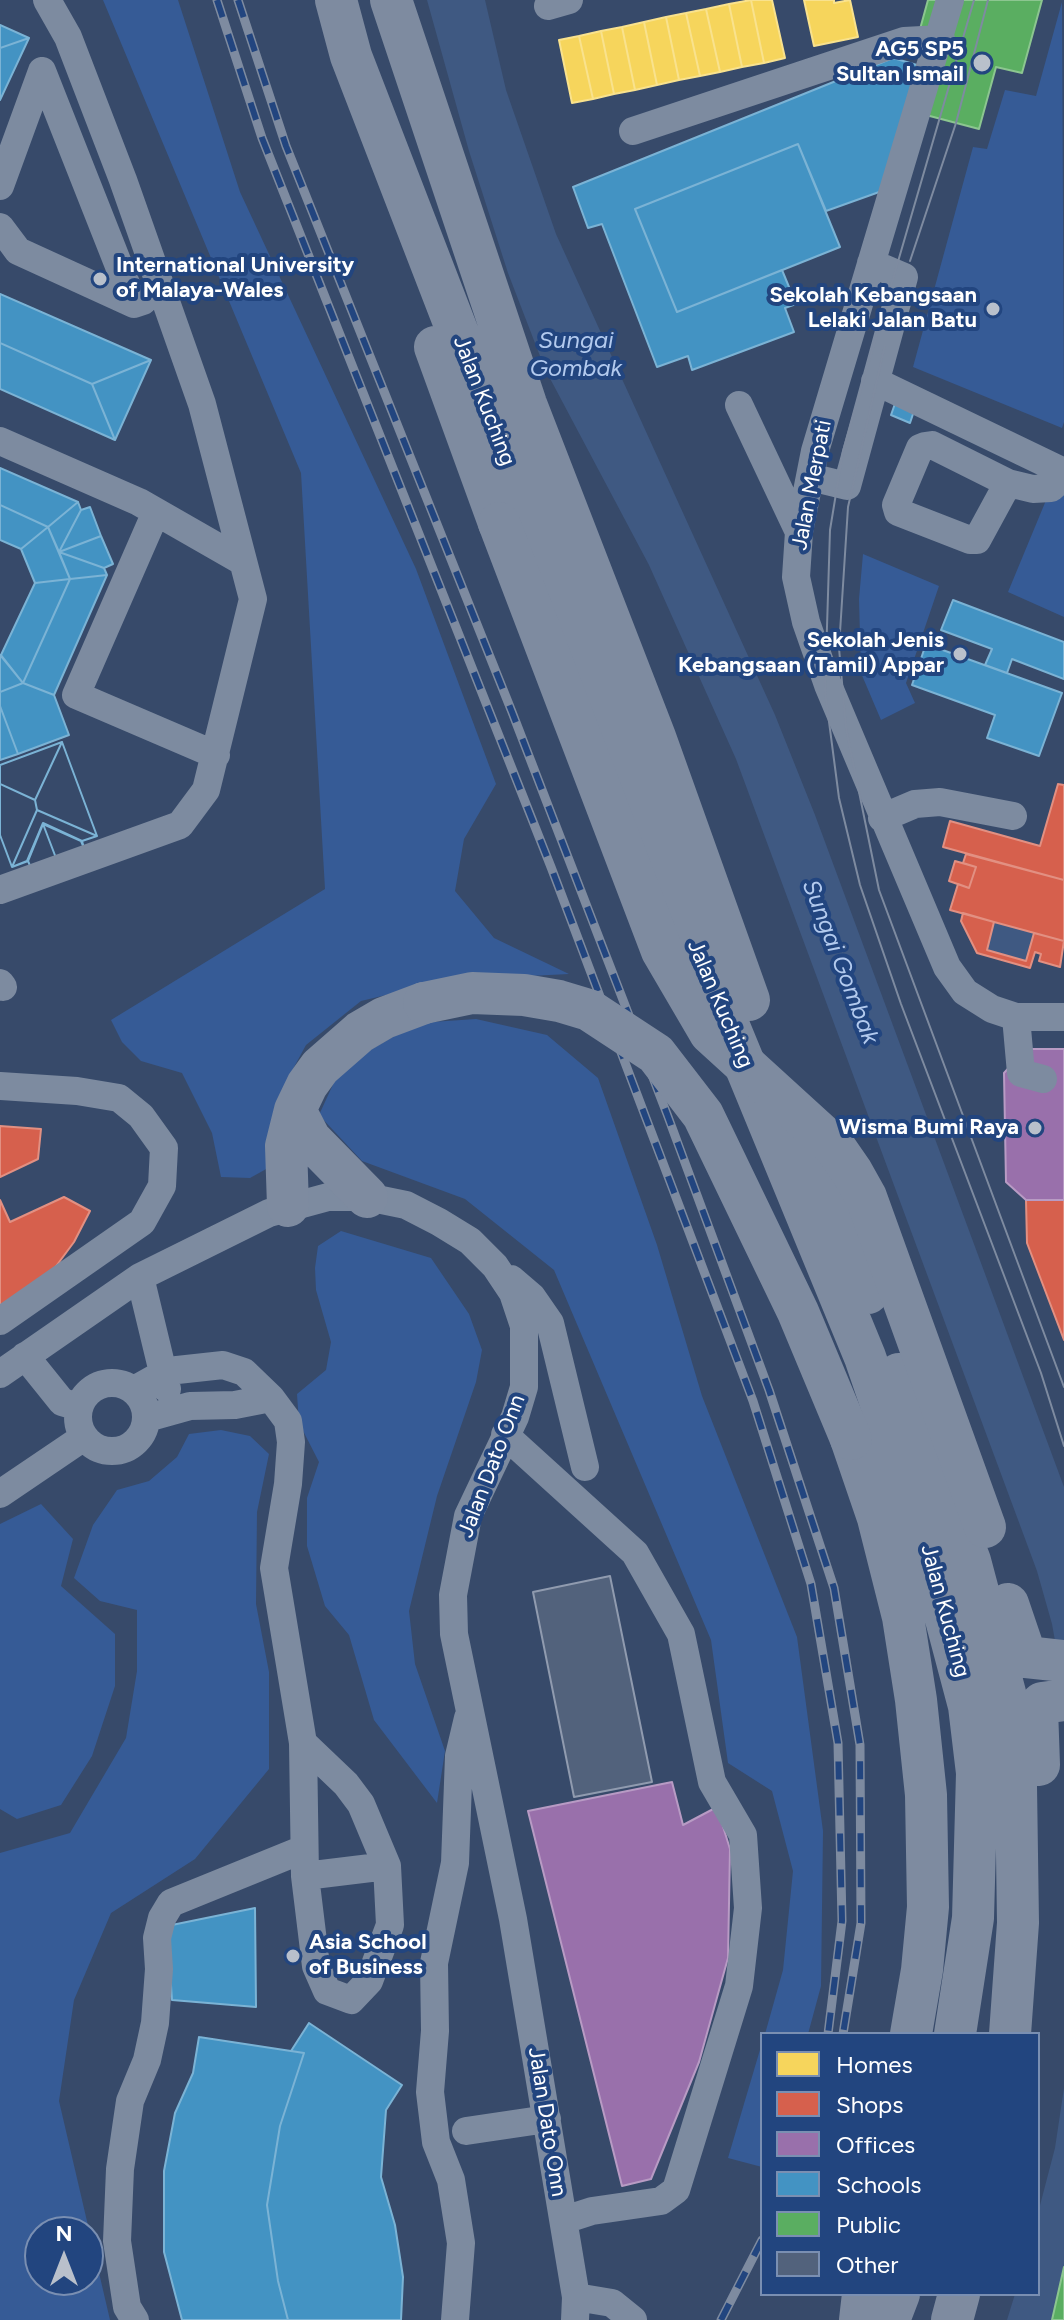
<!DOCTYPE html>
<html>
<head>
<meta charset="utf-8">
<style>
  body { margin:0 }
  #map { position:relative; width:1064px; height:2320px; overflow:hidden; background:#374a6a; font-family:Figtree,sans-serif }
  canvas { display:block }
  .legend { position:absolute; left:760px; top:2032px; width:280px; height:264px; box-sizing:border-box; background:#22457f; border:2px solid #7a8fb2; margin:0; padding:10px 14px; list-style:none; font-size:24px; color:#fff }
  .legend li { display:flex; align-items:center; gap:16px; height:40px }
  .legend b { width:40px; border:2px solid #7a8fb2 }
  .north { position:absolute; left:24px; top:2216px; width:80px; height:80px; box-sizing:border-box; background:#22457f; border:2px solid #7a8fb2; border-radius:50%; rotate:0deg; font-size:22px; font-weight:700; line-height:32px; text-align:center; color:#fff }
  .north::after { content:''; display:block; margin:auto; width:28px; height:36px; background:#b9c0cb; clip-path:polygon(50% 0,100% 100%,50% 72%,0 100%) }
</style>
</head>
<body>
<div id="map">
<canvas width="1064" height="2320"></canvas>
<ul class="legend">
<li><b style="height:22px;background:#f6d55c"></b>Homes</li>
<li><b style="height:22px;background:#d6604d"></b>Shops</li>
<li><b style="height:22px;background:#9970ab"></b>Offices</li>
<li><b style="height:22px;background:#4393c3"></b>Schools</li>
<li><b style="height:22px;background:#5aae61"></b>Public</li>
<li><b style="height:22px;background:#52627c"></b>Other</li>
</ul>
<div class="north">N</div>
</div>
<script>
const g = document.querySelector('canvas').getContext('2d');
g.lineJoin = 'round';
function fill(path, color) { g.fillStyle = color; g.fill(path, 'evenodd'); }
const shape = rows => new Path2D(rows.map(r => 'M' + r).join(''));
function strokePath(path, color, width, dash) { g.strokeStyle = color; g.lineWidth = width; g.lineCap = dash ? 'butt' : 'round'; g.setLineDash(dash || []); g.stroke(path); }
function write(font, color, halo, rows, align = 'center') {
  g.font = font + ' Figtree,sans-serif'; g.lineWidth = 8; g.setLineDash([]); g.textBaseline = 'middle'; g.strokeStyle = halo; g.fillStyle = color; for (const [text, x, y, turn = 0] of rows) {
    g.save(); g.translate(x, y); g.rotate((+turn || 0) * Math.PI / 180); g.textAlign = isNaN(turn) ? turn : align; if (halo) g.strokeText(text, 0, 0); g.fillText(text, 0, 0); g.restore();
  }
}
fill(shape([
  [103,0,178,0,240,192,416,569,496,784,464,839,455,891,494,938,569,974,449,980,361,1001,306,1045,287,1080,268,1168,250,1178,221,1177,212,1133,182,1073,141,1061,122,1042,111,1020,325,889,301,473],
  [1062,2,1064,422,1062,428,913,367,973,147,987,149,1005,90,1036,96],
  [1054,481,1064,486,1064,617,1008,592],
  [863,554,939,586,906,683,915,703,881,720,861,673,859,599],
  [476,1019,547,1035,598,1078,657,1245,702,1396,797,1637,823,1831,821,1986,808,2034,765,2034,783,1970,793,1871,772,1791,728,1763,711,1640,554,1270,465,1199,362,1161,319,1115,341,1067,417,1023],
  [341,1231,431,1258,469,1314,482,1350,476,1382,437,1496,409,1611,415,1664,445,1751,437,1803,374,1720,349,1635,325,1606,307,1546,307,1498,319,1462,299,1423,297,1394,326,1370,331,1342,316,1290,315,1268,318,1246],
  [221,1430,250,1436,269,1454,257,1512,256,1604,269,1672,269,1769,195,1859,111,1913,74,2000,59,2101,110,2320,0,2320,0,1853,70,1833,126,1738,137,1671,137,1610,100,1601,74,1578,93,1525,117,1490,149,1481,177,1457,189,1434],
  [40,2232,88,2232,88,2280,40,2280],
  [41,1504,73,1539,61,1586,115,1634,115,1686,92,1756,61,1805,17,1819,0,1809,0,1524],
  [762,2043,762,2167,728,2158]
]), '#365b96');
fill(shape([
  [427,0,485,0,506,90,556,234,775,715,815,815,1064,1487,1064,1691,1052,1624,1037,1571,736,759,649,565,545,369,508,273,469,151],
  [994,922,1034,933,1026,961,987,950],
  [1064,2088,1064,2283,1055,2320,1007,2320,1015,2294,1038,2294,1038,2213,1055,2148]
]), '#3f5982');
const homes = shape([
  [751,0,764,63,742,67,729,4,751,0],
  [751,0,772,0,785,58,764,63,751,0],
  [804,0,834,0,834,3,850,0,858,37,814,46,804,0],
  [729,4,742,67,720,72,706,9,729,4],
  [706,9,720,72,700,76,686,13,706,9],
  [686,13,700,76,679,80,666,17,686,13],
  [666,17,679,80,657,85,644,22,666,17],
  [644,22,657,85,635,90,622,27,644,22],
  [622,27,635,90,614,94,601,31,622,27],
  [601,31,614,94,593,99,579,36,601,31],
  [579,36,593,99,572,103,559,40,579,36]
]);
fill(homes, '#f6d55c');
strokePath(homes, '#f9e28d', 2);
const shops = shape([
  [1058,784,1064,785,1064,880,943,847,950,821,1040,846,1058,784],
  [966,854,1064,880,1064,941,950,910,958,884,969,888,976,867,963,863,966,854],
  [955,861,976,867,969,888,949,881,955,861],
  [963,913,994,922,987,950,1026,961,1034,933,1064,941,1060,967,1039,961,1041,954,1035,952,1030,968,977,953,961,921,963,913],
  [0,1126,41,1129,38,1159,0,1177,0,1126],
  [64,1197,90,1211,74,1242,54,1269,0,1312,0,1200,10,1222,64,1197],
  [1026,1200,1064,1200,1064,1340,1027,1243,1026,1200]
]);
fill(shops, '#d6604d');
strokePath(shops, '#e29082', 2);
const offices = shape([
  [1026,1049,1064,1049,1064,1200,1026,1200,1006,1182,1004,1073,1026,1049],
  [672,1782,683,1825,717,1807,730,1849,728,1958,699,2062,651,2179,622,2186,528,1811,672,1782]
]);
fill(offices, '#9970ab');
strokePath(offices, '#b89bc4', 2);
const schools = shape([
  [0,25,29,38,0,48,0,25],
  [29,38,0,100,0,48,29,38],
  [893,58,917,65,882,191,826,211,798,144,635,209,677,312,782,270,796,304,785,308,794,332,692,370,688,356,657,367,602,224,588,228,573,187,893,58],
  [798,144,840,247,677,312,635,209,798,144],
  [0,294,151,360,92,384,0,343,0,294],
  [0,343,92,384,115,440,0,389,0,343],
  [151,360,115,440,92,384,151,360],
  [897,398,916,405,910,423,891,415,897,398],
  [0,468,78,502,48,527,0,505,0,468],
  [78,502,81,510,59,552,48,527,78,502],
  [0,505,48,527,21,549,0,540,0,505],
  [90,507,101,536,59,552,81,510,90,507],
  [48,527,70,579,35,583,21,549,48,527],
  [101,536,113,564,104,568,59,552,101,536],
  [59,552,104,568,107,575,70,579,59,552],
  [107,575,54,695,23,683,70,579,107,575],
  [70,579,23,683,1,655,35,583,70,579],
  [953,600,1064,642,1064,679,1012,659,1007,673,985,665,992,649,941,630,953,600],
  [926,644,1062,693,1039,756,987,738,995,715,912,685,926,644],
  [0,655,23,683,0,692,0,655],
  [23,683,54,695,69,735,18,754,0,706,0,692,23,683],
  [0,706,18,754,0,760,0,706],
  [62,742,35,800,0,784,0,765,62,742],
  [62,742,97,836,37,810,35,800,62,742],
  [62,742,97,836,82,841,84,848,31,868,28,861,12,867,0,835,0,765,62,742],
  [0,784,35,800,37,810,12,867,0,835,0,784],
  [37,810,97,836,82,841,43,823,27,861,12,867,37,810],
  [43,824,56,858,31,868,28,861,43,824],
  [43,824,81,841,84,848,56,858,43,824],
  [255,1908,256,2007,172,2000,167,1926,255,1908],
  [309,2023,402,2085,386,2110,381,2177,395,2225,403,2277,401,2320,288,2320,278,2281,267,2205,280,2126,304,2053,291,2051,309,2023],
  [199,2037,304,2053,280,2126,267,2205,278,2281,288,2320,182,2320,164,2252,164,2171,175,2113,193,2073,199,2037]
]);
fill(schools, '#4393c3');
strokePath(schools, '#7bb3d5', 2);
const public = shape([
  [928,0,1042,0,1022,73,996,67,979,129,926,115,941,58,914,51,928,0],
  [1064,2267,1064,2320,1052,2320,1064,2267]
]);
fill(public, '#5aae61');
strokePath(public, '#8cc690', 2);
const building = shape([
  [610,1576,652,1782,574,1797,533,1592,610,1576]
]);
fill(building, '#52627c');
strokePath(building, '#909baf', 2);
strokePath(shape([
  [950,0,815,451,799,532,796,577,806,622,828,685,947,967,965,992,992,1009,1016,1017,1064,1017],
  [548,6,569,0],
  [42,71,134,304],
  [633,131,904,41,941,39],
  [0,186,42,71],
  [0,227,18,251,134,304,143,301],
  [875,381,1064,472],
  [739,405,799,532],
  [0,441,139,502,242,561],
  [810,477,847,486,904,277,871,263],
  [1008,483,932,445,925,446,920,448,896,505,898,512,970,540,977,540,1008,483,1033,489,1051,488,1064,477],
  [156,512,76,695,216,755],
  [882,818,915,804,940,802,1013,816],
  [0,890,180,825,206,790,253,599,202,404,123,180,68,37,47,0],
  [0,983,3,987],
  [1016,1017,1021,1073,1043,1079],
  [0,1086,77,1091,119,1098,141,1116,164,1148,162,1186,142,1222,0,1321],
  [140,1277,167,1389],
  [511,1279,532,1297,550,1323,585,1467],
  [25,1356,62,1402,79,1407],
  [0,1374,140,1277,269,1213,328,1197,367,1197,406,1205,439,1222,470,1241,495,1266,513,1293,524,1326,524,1387,515,1417,468,1516,453,1595,454,1634,513,1919,576,2297,575,2320],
  '78 1417a34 34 0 1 1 68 0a34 34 0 1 1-68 0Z',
  [134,1390,168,1371,223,1365,244,1372,271,1398,235,1405,190,1406,147,1418],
  [271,1398,288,1421,291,1442,288,1484,274,1568,303,1743,305,1876,316,1966,327,1991,351,2000,369,1981,390,1925,387,1866,361,1804,346,1784,303,1743],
  [505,1435,635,1553,681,1634,712,1782,743,1835,748,1908,739,1986,676,2190,661,2201,592,2211,564,2220],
  [0,1494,84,1437],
  [305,1876,387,1866],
  [466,2131,547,2119],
  [576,2297,612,2303,633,2320],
  [135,2320,127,2307,117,2241,120,2169,130,2101,147,2060,155,2023,159,1969,157,1938,162,1918,171,1903,304,1849],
  [455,2320,461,2243,451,2180,436,2142,430,2092,435,2031,434,1963,455,1863,459,1756,468,1718]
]), '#7d8ba0', 28);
strokePath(shape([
  [336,0,351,56,675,895,865,1357,916,1506,969,1706,977,1773,973,1918,955,2034],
  [391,0,526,404,655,737,749,1000],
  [435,347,499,523],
  [295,1110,310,1139,367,1197],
  [803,1132,868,1293],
  [288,1206,286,1146,295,1110,307,1085,320,1067,360,1032,384,1018,424,1003],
  [899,1374,970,1561,1005,1693,1016,1786,1018,1923,1010,2034],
  [851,1439,878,1518,903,1617,916,1700,926,1795,928,1907,922,1970,911,2034],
  [1008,1604,1026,1657,1064,1661],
  [1039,1765,1037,1708,1042,1703,1064,1700],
  [860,2320,863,2294],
  [889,2320,899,2294],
  [952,2320,959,2294]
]), '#7e8ba0', 42);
strokePath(shape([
  [974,0,843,451,830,530,825,691,839,798,860,885,901,1004,1041,1373,1064,1446],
  [910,261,956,123,988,0],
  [885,345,848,507,839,648,846,728,879,890,1064,1387]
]), '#7e8ba0', 2);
const rail = shape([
  [217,0,262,138,551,867,753,1401,811,1584,838,1743,842,1921,828,2034],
  [238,0,286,146,512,712,667,1114,769,1390,834,1588,860,1745,861,1923,843,2034],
  [721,2320,762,2240]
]);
strokePath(rail, '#7e8ba0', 9);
strokePath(rail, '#22457f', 6, [18]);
strokePath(shape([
  [499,523,662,951,710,1033,834,1146,852,1172,866,1197,985,1527],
  [424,1003,472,993,524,995,559,1001,589,1010,656,1054,703,1115,798,1312,851,1439]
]), '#7e8ba0', 42);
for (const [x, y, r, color] of [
  [982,63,10,"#b9c0cb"],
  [100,279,8,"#b9c0cb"],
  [993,309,8,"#b9c0cb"],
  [960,654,8,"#b9c0cb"],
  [1035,1128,8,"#b9c0cb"],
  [293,1956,8,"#b9c0cb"]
]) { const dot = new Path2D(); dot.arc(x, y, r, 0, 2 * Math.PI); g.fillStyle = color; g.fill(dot); strokePath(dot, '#22457f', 3); }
write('bold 22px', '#fff', '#22457f', [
  ["AG5 SP5",964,50],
  ["Sultan Ismail",964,75],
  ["International University",116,266,"left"],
  ["of Malaya-Wales",116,291,"left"],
  ["Sekolah Kebangsaan",977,296],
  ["Lelaki Jalan Batu",977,321],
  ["Sekolah Jenis",944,641],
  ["Kebangsaan (Tamil) Appar",944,666],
  ["Wisma Bumi Raya",1019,1128],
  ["Asia School",309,1943,"left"],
  ["of Business",309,1968,"left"]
], 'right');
write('22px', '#fff', '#22457f', [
  ["Jalan Kuching",484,401,69],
  ["Jalan Merpati",812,485,-79],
  ["Jalan Kuching",720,1004,67],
  ["Jalan Dato Onn",492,1466,-69],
  ["Jalan Kuching",945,1611,75],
  ["Jalan Dato Onn",547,2122,81]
]);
write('italic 24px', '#b3caee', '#22457f', [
  ["Sungai",576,341],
  ["Gombak",576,369],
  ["Sungai Gombak",840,962,69]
]);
</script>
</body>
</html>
